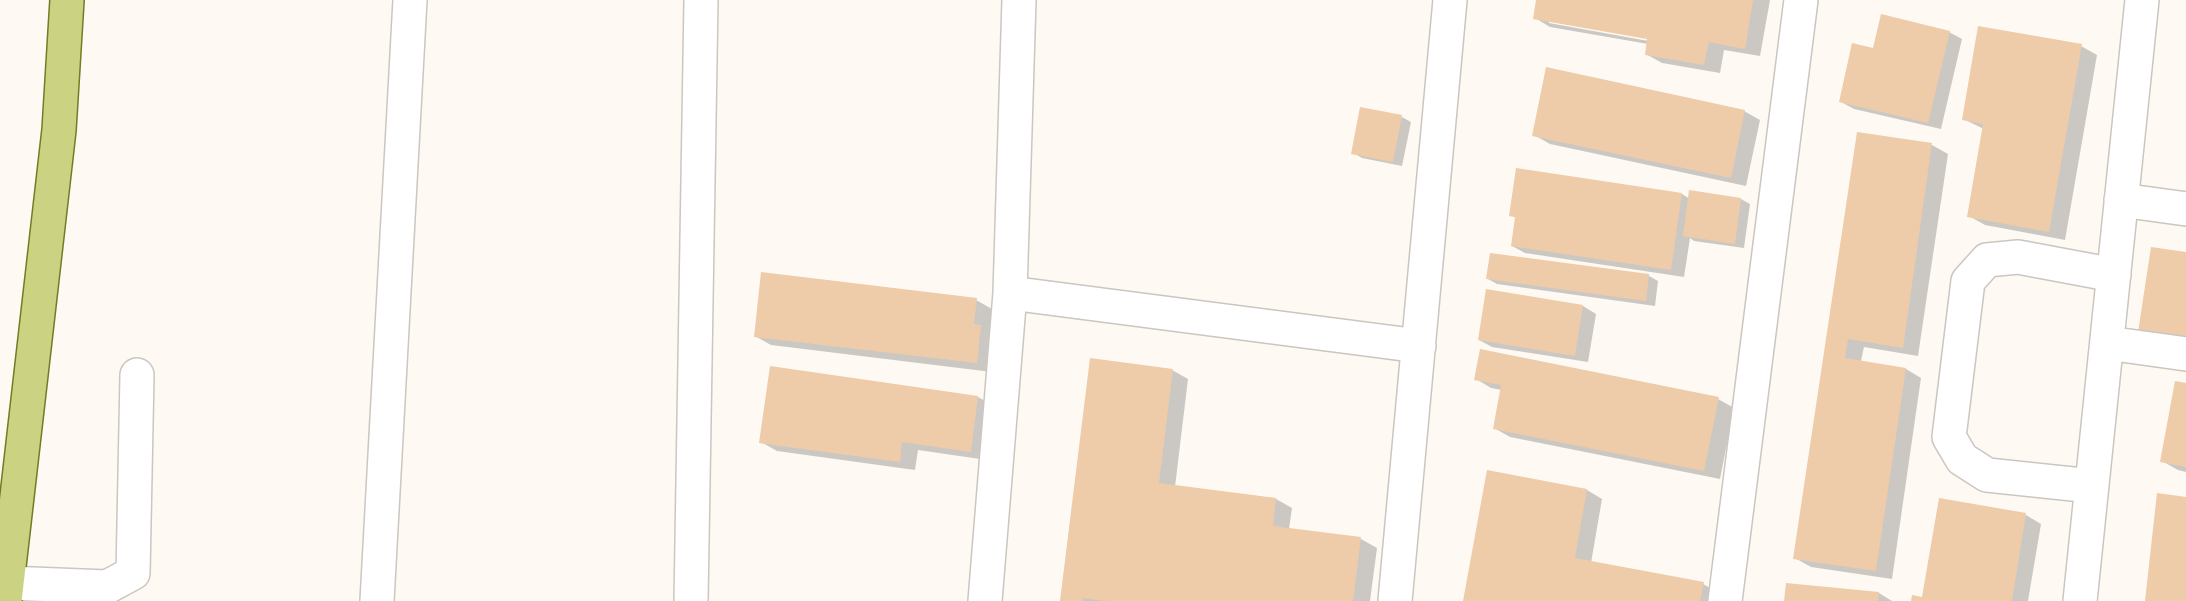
<!DOCTYPE html>
<html>
<head>
<meta charset="utf-8">
<style>
  body { margin:0 }
  canvas { display:block; background:#fef9f2 }
</style>
</head>
<body>
<canvas width="2186" height="601"></canvas>
<script>
const g = document.querySelector('canvas').getContext('2d');
g.lineJoin = 'round';
function fill(path, color) { g.fillStyle = color; g.fill(path, 'evenodd'); }
const shape = rows => new Path2D(rows.map(r => 'M' + r).join(''));
function strokePath(path, color, width, dash) { g.strokeStyle = color; g.lineWidth = width; g.lineCap = dash ? 'butt' : 'round'; g.setLineDash(dash || []); g.stroke(path); }
fill(shape([
  [1538,0,1770,0,1760,56,1724,50,1720,73,1662,63,1646,54,1648,44,1550,27,1535,18],
  [1549,20,1655,39,1654,42,1549,23],
  [1949,32,1962,39,1941,129,1854,109,1841,102],
  [2081,46,2097,55,2065,240,1985,225,1969,216,1984,129,1963,119],
  [1744,111,1760,120,1746,186,1550,144,1534,135],
  [1402,117,1411,122,1402,166,1362,158,1353,153],
  [1858,134,1932,145,1948,154,1918,356,1864,347,1861,361,1906,369,1921,378,1892,579,1811,567,1795,558],
  [1518,169,1682,194,1690,199,1741,199,1750,204,1744,248,1694,241,1690,238,1684,277,1525,253,1512,246,1516,218,1511,215],
  [1649,276,1658,281,1655,306,1497,284,1488,279],
  [976,300,992,309,990,331,997,335,992,372,771,345,755,336],
  [1583,306,1596,314,1588,362,1492,347,1479,340],
  [771,368,978,397,994,406,987,460,918,450,915,470,777,451,761,442],
  [1172,370,1188,379,1175,487,1276,499,1292,508,1289,529,1361,539,1377,548,1370,601,1062,601],
  [1476,379,1718,399,1734,408,1720,479,1510,437,1494,428,1502,390,1491,388],
  [2186,385,2186,472,2178,470,2162,461],
  [1488,472,1587,490,1602,499,1591,563,1703,584,1719,593,1717,601,1464,601],
  [2026,515,2041,524,2028,601,1913,601,1923,598],
  [1879,593,1892,601,1785,601]
]), '#0003');
fill(shape([
  [1536,0,1753,0,1745,49,1709,42,1704,65,1645,55,1647,39,1533,19],
  [1881,14,1950,31,1928,123,1839,102,1852,43,1873,48],
  [1978,26,2082,44,2049,232,1967,217,1983,124,1962,120],
  [1546,67,1745,110,1731,178,1532,136],
  [1360,107,1402,115,1393,162,1351,154],
  [1857,132,1932,143,1903,348,1848,339,1845,358,1906,368,1876,571,1793,559],
  [1516,168,1682,193,1671,270,1511,246,1515,217,1509,216],
  [1689,190,1741,198,1735,244,1683,236],
  [2151,247,2186,252,2186,348,2137,339],
  [1490,253,1649,274,1646,301,1486,279],
  [761,272,977,298,974,324,981,325,977,363,754,337],
  [1486,289,1583,305,1575,356,1478,340],
  [1480,349,1719,397,1704,471,1493,429,1501,385,1474,380],
  [1090,358,1173,369,1159,483,1276,498,1273,526,1361,537,1353,601,1106,601,1083,598,1083,601,1060,601],
  [770,366,978,396,971,452,902,442,900,462,759,443],
  [2175,381,2186,383,2186,467,2160,462],
  [1487,470,1587,489,1575,558,1704,582,1700,601,1463,601],
  [2157,493,2186,497,2186,601,2145,601],
  [1939,498,2026,513,2012,601,1911,601,1912,595,1922,597],
  [1786,583,1879,592,1878,601,1784,601]
]), '#eecba9');
const minor = shape([
  [2121,200,2186,209],
  [1010,293,1419,346],
  [2107,343,2186,354],
  [2092,486,1987,475,1962,459,1949,437,1968,281,1987,260,2018,257,2114,275],
  [8,583,107,587,133,573,137,375],
  [377,601,410,0],
  [691,601,701,0],
  [985,601,1010,293,1019,0],
  [1395,601,1450,0],
  [1725,601,1801,0],
  [2080,601,2142,0]
]);
const major = shape([
  [5,601,59,130,67,0]
]);
strokePath(minor, '#cbc6c0', 36);
strokePath(major, '#737b23', 36);
strokePath(minor, '#fff', 33);
strokePath(major, '#cbd383', 33);
</script>
</body>
</html>
